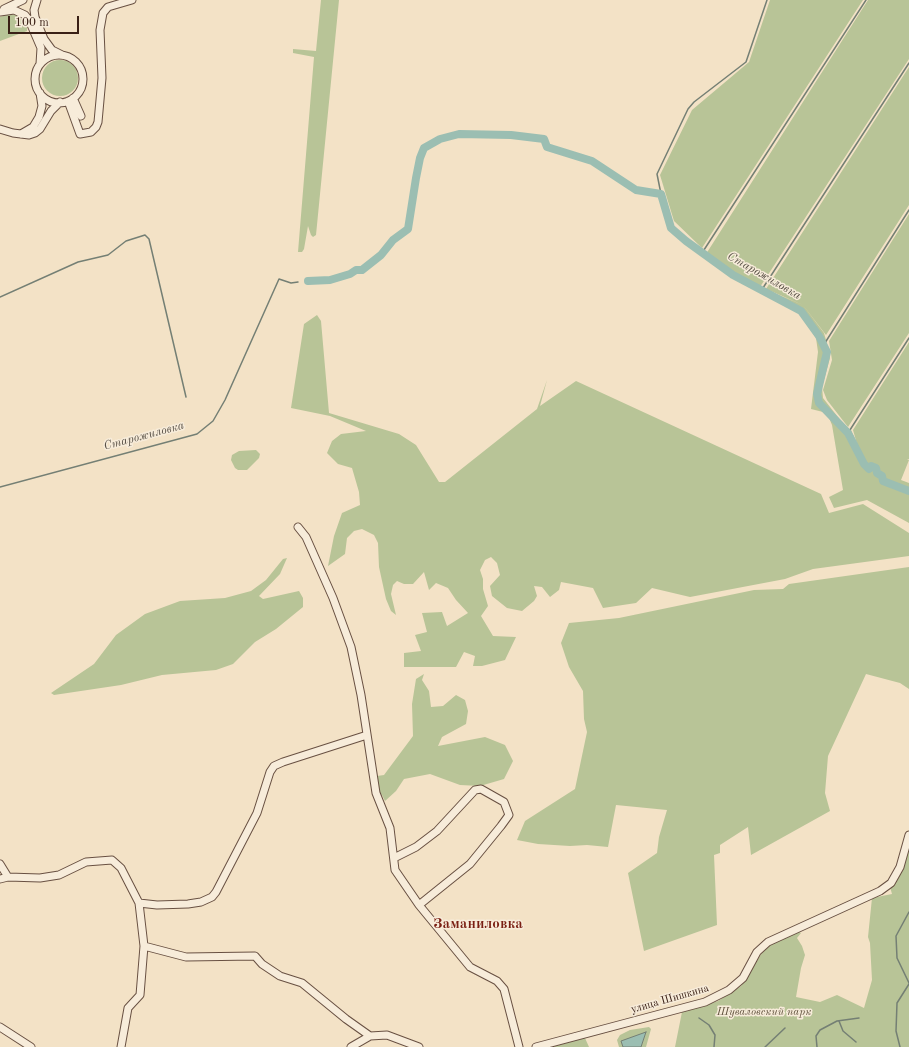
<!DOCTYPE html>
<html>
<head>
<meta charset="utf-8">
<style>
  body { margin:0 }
  #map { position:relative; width:909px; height:1047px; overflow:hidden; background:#f3e2c6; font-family:"Old Standard TT",serif }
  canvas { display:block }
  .scale { position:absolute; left:8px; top:16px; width:71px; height:18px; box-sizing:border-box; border:2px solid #3a2016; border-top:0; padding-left:5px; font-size:12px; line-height:14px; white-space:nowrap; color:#3a2016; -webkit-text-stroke:3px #f7ecda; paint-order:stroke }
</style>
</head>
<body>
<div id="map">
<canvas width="909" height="1047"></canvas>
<div class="scale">100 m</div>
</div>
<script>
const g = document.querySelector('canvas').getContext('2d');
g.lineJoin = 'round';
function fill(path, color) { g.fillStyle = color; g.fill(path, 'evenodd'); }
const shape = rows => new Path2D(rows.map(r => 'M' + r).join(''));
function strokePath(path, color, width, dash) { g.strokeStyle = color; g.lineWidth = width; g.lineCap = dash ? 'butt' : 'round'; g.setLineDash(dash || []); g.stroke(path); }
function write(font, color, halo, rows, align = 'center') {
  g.font = font + ' "Old Standard TT",serif'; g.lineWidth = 3; g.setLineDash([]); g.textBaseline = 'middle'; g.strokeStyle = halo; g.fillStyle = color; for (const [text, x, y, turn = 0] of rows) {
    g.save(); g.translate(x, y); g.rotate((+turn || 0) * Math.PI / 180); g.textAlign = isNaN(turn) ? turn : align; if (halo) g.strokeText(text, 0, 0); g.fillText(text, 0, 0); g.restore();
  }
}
fill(shape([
  [321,0,339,0,316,235,313,237,311,235,308,226,304,249,302,252,298,252,314,57,293,53,293,49,316,51],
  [770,0,863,0,702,248,674,221,660,175,692,110,749,62],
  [868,0,909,0,909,59,760,287,757,286,803,305,766,289,909,67,909,205,826,335,803,305,824,333,826,340,830,358,822,387,823,398,845,426,851,430,857,444,853,430,909,342,909,459,907,459,909,460,901,480,909,483,909,523,867,500,834,508,829,497,843,490,832,425,827,413,811,409,818,352,816,338,799,313,741,283,718,267,692,245,726,268,706,254],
  [10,14,15,15,24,21,27,26,27,31,0,41,0,17],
  '42 78a18 18 0 1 1 36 0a18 18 0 1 1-36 0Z',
  [909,214,909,333,848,427,827,400,823,390,832,360,829,341],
  [317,315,321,321,329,413,399,434,416,445,439,482,445,482,537,409,547,380,540,406,576,381,821,494,829,513,863,504,909,533,909,556,813,569,785,579,690,597,652,588,636,603,603,608,593,588,561,582,559,590,550,597,542,587,534,586,537,596,534,601,522,611,507,608,492,596,490,586,500,575,497,563,491,557,485,560,480,570,483,579,483,589,488,606,481,616,493,636,516,637,505,660,482,666,473,666,475,656,464,652,456,667,404,667,404,653,421,651,415,635,427,632,422,613,442,612,447,626,468,613,456,600,448,588,436,583,429,590,424,572,413,584,404,584,397,581,393,585,391,594,396,615,391,611,386,599,379,567,378,543,374,535,362,529,354,531,347,538,345,554,328,566,334,536,342,513,360,505,359,492,352,468,338,464,327,453,332,441,341,434,366,431,330,416,291,408,304,324],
  [256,450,260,454,259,458,247,470,238,470,235,468,231,460,232,455,239,451],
  [287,558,280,574,259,596,263,599,299,591,303,598,303,607,276,629,255,642,233,664,216,670,162,675,121,685,54,695,51,693,94,664,116,635,145,614,180,601,225,598,251,591,266,580,283,559],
  [909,567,909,689,900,683,866,674,828,756,825,793,830,811,751,855,748,827,720,845,720,853,714,855,717,925,644,951,628,873,657,853,659,837,667,810,616,805,608,847,587,845,570,846,538,844,517,840,525,821,575,789,587,732,584,719,583,691,569,667,561,643,569,623,619,618,754,590,783,589,789,584],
  [424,674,422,680,429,691,431,707,443,706,456,695,465,700,468,711,466,724,442,737,438,746,485,737,505,745,513,761,504,779,480,786,460,785,430,774,404,779,396,791,385,801,382,795,378,793,377,776,384,775,413,736,412,704,416,679],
  [909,843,909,1047,675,1047,682,1012,718,1001,741,986,767,945,796,930,801,933,797,938,802,946,805,955,801,968,796,997,820,1002,837,995,864,1008,872,980,870,943,868,937,872,898,892,894,890,887],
  [649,1027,651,1029,646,1047,619,1047,617,1040,620,1035,630,1030],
  [585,1038,589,1047,552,1047]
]), '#b8c497');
const water = shape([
  [646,1032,641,1047,623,1047,621,1041,646,1032]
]);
fill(water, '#9bbeb2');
strokePath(water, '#747f74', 1);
strokePath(shape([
  [661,194,657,174,688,109,694,102,746,62,767,0],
  [702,253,866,0],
  [761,291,909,63],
  [0,297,78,262,108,255,126,241,145,235,149,239,186,397],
  [823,346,909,210],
  [848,433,909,338],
  [0,487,197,434,213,421,225,400,279,279,291,283,298,282],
  [909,912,896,936,897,958,909,983],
  [699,1018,709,1025,715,1035,714,1047],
  [839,1021,843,1031,856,1042],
  [765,1047,785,1028],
  [817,1047,816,1036,820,1030,837,1021,859,1018],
  [900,1047,896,1031,897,1003,909,984]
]), '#747f74', 1.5);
strokePath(shape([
  [308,281,330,280,350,274,356,270,362,270,381,255,393,240,408,229,416,178,420,158,424,148,440,139,459,134,511,135,544,139,547,147,592,161,636,190,661,194,671,228,686,241,733,275,801,311,819,336,827,352,817,394,819,403,848,433,864,464,869,469,871,466,876,468,877,473,882,476,883,481,909,491]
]), '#9bbeb2', 8);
const minor = shape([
  [37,0,34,10,35,17,44,39,52,50,62,55],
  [4,9,23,0],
  [0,12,14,10,25,15,29,20,41,48,40,64],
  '35 79a24 24 0 1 1 48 0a24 24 0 1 1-48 0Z',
  [73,98,81,116],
  [68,101,80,134,91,132,96,127,98,122,102,78,100,30,103,13,108,7,132,0],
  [0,129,13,133,29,135,35,133,40,129,51,111,60,102],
  [21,134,33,127,39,117,42,106,40,93],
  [298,527,306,537,333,598,351,647,361,695,376,793,390,828,395,870,419,905,470,967,497,981,504,989,519,1047],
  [394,858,416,847,437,831,475,790,481,789,504,802,509,815,501,826,470,864,419,905],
  [0,864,8,877],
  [0,879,8,877,40,878,59,875,86,862,112,860,121,868,139,903,144,946,140,995,128,1008,121,1047],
  [139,903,157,905,188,904,201,902,212,897,216,892,257,813,270,772,274,766,283,762,367,735],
  [144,946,186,957,255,956,262,964,280,976,302,983,346,1019,370,1036],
  [0,1027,31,1047],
  [351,1047,370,1036,387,1035,419,1047],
  [536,1047,705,1002,729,990,743,978,757,952,768,942,880,891,891,883,900,867,909,835]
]);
strokePath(minor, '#685042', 9);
strokePath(minor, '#f7ecda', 7);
write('11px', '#3a2016', '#f7ecda', [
  ["улица Шишкина",670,999,-16]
]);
write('italic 11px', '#60513d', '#f7ecda', [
  ["Шуваловский парк",764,1012]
]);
write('italic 12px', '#574f45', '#f7ecda', [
  ["Старожиловка",764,276,30],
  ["Старожиловка",144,436,-15]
]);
write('bold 15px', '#7a1f14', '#f7ecda', [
  ["Заманиловка",478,924]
]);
</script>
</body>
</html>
